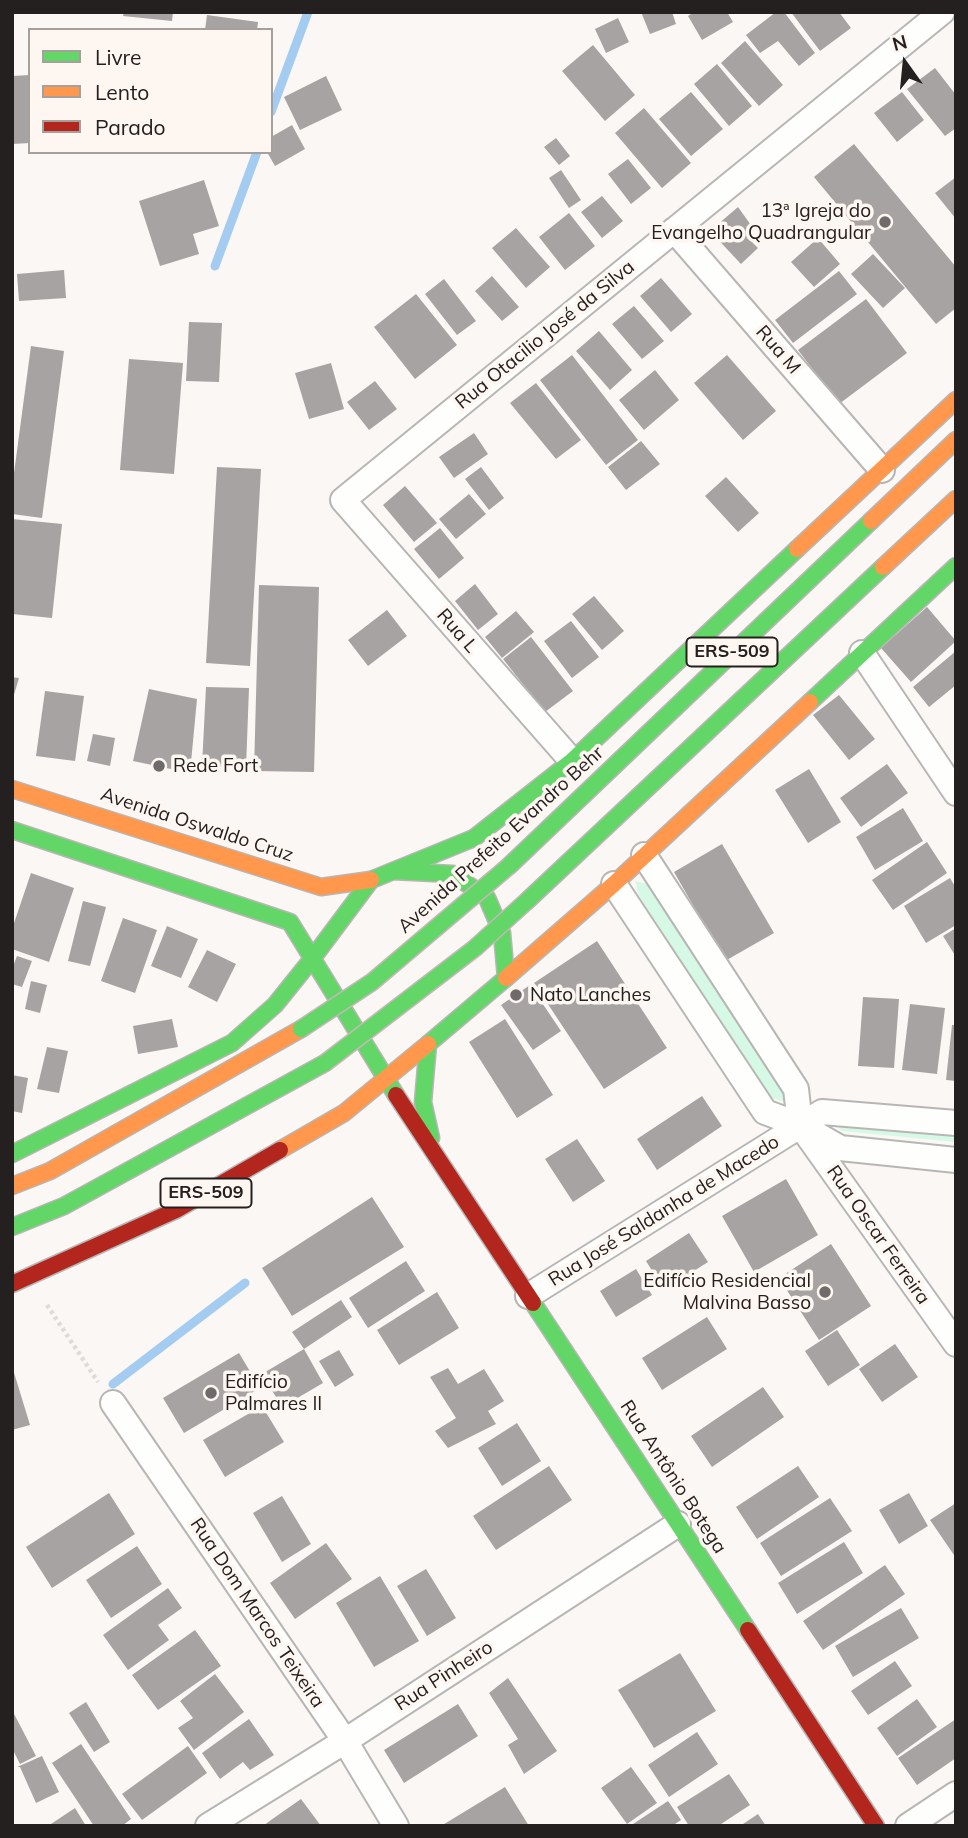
<!DOCTYPE html>
<html>
<head>
<meta charset="utf-8">
<style>
  body { margin:0 }
  #map { position:relative; width:968px; height:1838px; overflow:hidden; background:#fbf7f4; font-family:Mulish,sans-serif }
  canvas { display:block }
  .frame { position:absolute; inset:0; border:14px solid #23201f; pointer-events:none }
  .legend { position:absolute; left:28px; top:28px; width:245px; height:126px; box-sizing:border-box; background:#fef6f1; border:2px solid #a6a09d; margin:0; padding:9px 12px; list-style:none; font-size:21px; color:#23201f }
  .legend li { display:flex; align-items:center; gap:14px; height:35px }
  .legend b { width:35px; border:2px solid #a6a09d }
  .north { position:absolute; left:870px; top:28px; width:70px; height:70px; -webkit-text-stroke:5px #fef6f1; paint-order:stroke; rotate:345deg; font-size:19px; font-weight:700; line-height:28px; text-align:center; color:#23201f }
  .north::after { content:''; display:block; margin:auto; width:24px; height:32px; background:#23201f; clip-path:polygon(50% 0,100% 100%,50% 72%,0 100%) }
</style>
</head>
<body>
<div id="map">
<canvas width="968" height="1838"></canvas>
<div class="frame"></div>
<ul class="legend">
<li><b style="height:9px;background:#63d668"></b>Livre</li>
<li><b style="height:9px;background:#ff974d"></b>Lento</li>
<li><b style="height:9px;background:#b3261e"></b>Parado</li>
</ul>
<div class="north">N</div>
</div>
<script>
const g = document.querySelector('canvas').getContext('2d');
g.lineJoin = 'round';
function fill(path, color) { g.fillStyle = color; g.fill(path, 'evenodd'); }
const shape = rows => new Path2D(rows.map(r => 'M' + r).join(''));
function strokePath(path, color, width, dash) { g.strokeStyle = color; g.lineWidth = width; g.lineCap = dash ? 'butt' : 'round'; g.setLineDash(dash || []); g.stroke(path); }
function write(font, color, halo, rows, align = 'center') {
  g.font = font + ' Mulish,sans-serif'; g.lineWidth = 7; g.setLineDash([]); g.textBaseline = 'middle'; g.strokeStyle = halo; g.fillStyle = color; for (const [text, x, y, turn = 0] of rows) {
    g.save(); g.translate(x, y); g.rotate((+turn || 0) * Math.PI / 180); g.textAlign = isNaN(turn) ? turn : align; if (halo) g.strokeText(text, 0, 0); g.fillText(text, 0, 0); g.restore();
  }
}
fill(shape([
  [635,881,649,884,783,1093,785,1102,770,1097,639,896],
  [831,1122,956,1131,956,1142,842,1131]
]), '#d6f9e6');
strokePath(shape([
  [271,112,308,12],
  [215,266,257,152],
  [113,1384,245,1283]
]), '#a4cbf0', 9);
fill(shape([
  [124,12,173,12,172,21,123,16],
  [641,12,672,12,676,24,650,34],
  [694,12,727,12,733,22,702,40,688,16],
  [776,12,784,12,815,53,799,66,778,41,760,53,746,35],
  [791,12,839,12,851,28,820,51],
  [207,15,258,22,257,30,205,30],
  [618,18,629,42,606,53,595,29],
  [745,41,783,85,759,106,721,63],
  [593,45,635,95,605,121,562,71],
  [717,64,752,106,729,126,694,84],
  [935,68,956,95,956,128,945,136,907,89],
  [30,75,30,143,12,144,12,76],
  [326,76,342,110,300,130,284,97],
  [691,92,723,129,691,156,659,119],
  [902,92,924,120,897,142,874,113],
  [644,108,691,163,662,188,615,133],
  [292,125,305,149,275,166,267,152,271,152,271,137],
  [556,138,570,156,559,165,544,147],
  [854,144,956,267,956,308,936,324,814,177],
  [628,159,651,188,631,204,608,174],
  [561,170,581,200,569,208,549,178],
  [956,177,956,219,935,193],
  [204,180,219,226,193,234,199,254,160,266,139,201],
  [602,196,623,221,602,238,581,212],
  [738,207,753,228,749,239,758,248,741,264,710,231],
  [569,213,595,246,565,270,539,237],
  [516,228,550,267,526,288,492,248],
  [818,238,840,264,814,287,791,262],
  [873,254,905,288,883,308,851,274],
  [64,270,66,298,19,301,17,274],
  [839,271,857,294,793,343,775,320],
  [492,276,519,307,502,321,475,291],
  [661,278,692,314,671,332,640,296],
  [444,279,476,321,457,335,425,294],
  [416,294,457,345,415,379,374,327],
  [866,299,907,353,839,404,798,350],
  [634,306,664,341,642,359,612,324],
  [189,322,222,323,219,382,186,381],
  [599,331,632,370,610,390,576,351],
  [31,346,64,351,42,518,12,514,12,488],
  [572,355,638,440,606,465,540,380],
  [727,355,776,411,743,440,694,383],
  [129,359,183,363,174,474,120,470],
  [331,363,344,409,309,419,295,373],
  [655,370,679,400,644,430,619,400],
  [375,381,397,409,369,430,347,402],
  [536,383,581,440,556,459,510,403],
  [474,433,488,454,454,478,439,457],
  [641,441,660,464,626,490,608,467],
  [217,467,261,469,250,666,206,663],
  [481,467,504,498,489,510,465,479],
  [726,477,759,513,738,532,705,496],
  [405,486,437,523,414,542,383,505],
  [469,494,486,514,456,539,439,519],
  [12,519,62,524,52,618,12,614],
  [440,528,464,558,439,579,414,549],
  [475,584,498,614,478,630,455,601],
  [259,585,319,587,314,772,254,771],
  [594,596,624,631,602,650,572,614],
  [927,607,956,641,911,682,881,648],
  [387,610,407,636,368,666,348,640],
  [516,611,534,632,502,658,485,637],
  [571,621,599,657,572,678,544,641],
  [531,637,573,691,545,712,503,659],
  [956,651,956,685,929,707,913,687],
  [12,677,19,678,13,698,12,698],
  [206,687,249,688,246,768,202,766],
  [149,689,197,699,190,773,133,761],
  [45,691,84,696,75,761,36,756],
  [839,695,875,739,849,760,813,715],
  [93,734,115,738,110,766,87,761],
  [887,764,908,793,861,827,840,798],
  [809,769,841,822,808,843,775,790],
  [903,808,923,841,875,870,856,837],
  [927,842,947,873,893,910,872,880],
  [722,844,774,933,725,961,674,872],
  [31,873,74,888,49,962,12,949,12,929],
  [950,878,956,888,956,925,926,943,904,906],
  [83,901,106,907,90,966,68,961],
  [123,918,157,930,135,993,101,981],
  [167,926,198,939,181,978,151,966],
  [956,928,956,957,943,936],
  [597,941,667,1048,604,1089,534,983],
  [207,950,236,964,217,1002,188,987],
  [17,956,32,961,22,987,12,984,12,969],
  [31,981,47,985,40,1013,25,1009],
  [530,985,561,1031,533,1050,501,1005],
  [863,997,899,999,894,1068,858,1066],
  [910,1004,945,1008,937,1074,902,1070],
  [172,1019,178,1047,138,1054,133,1026],
  [505,1019,553,1095,517,1118,469,1042],
  [952,1025,956,1025,956,1081,946,1080],
  [47,1047,68,1051,59,1093,37,1089],
  [12,1075,28,1078,22,1113,12,1111],
  [702,1096,722,1126,657,1170,637,1139],
  [577,1139,605,1181,573,1202,545,1159],
  [786,1179,818,1235,754,1272,722,1216],
  [372,1197,404,1247,292,1316,262,1268],
  [689,1233,708,1262,664,1290,646,1261],
  [831,1244,871,1306,819,1340,779,1278],
  [406,1261,425,1291,368,1328,349,1298],
  [636,1269,652,1295,616,1317,600,1291],
  [437,1292,459,1328,399,1365,377,1330],
  [341,1300,352,1317,304,1349,292,1332],
  [707,1317,727,1349,662,1390,642,1358],
  [837,1330,860,1365,828,1386,805,1351],
  [895,1344,918,1377,882,1402,859,1369],
  [304,1349,323,1383,282,1407,262,1374],
  [339,1350,354,1375,335,1387,319,1361],
  [239,1353,260,1388,184,1433,163,1398],
  [12,1366,30,1425,12,1430],
  [448,1368,458,1384,484,1369,504,1401,488,1411,496,1424,448,1448,435,1431,456,1418,430,1377],
  [763,1387,784,1417,712,1467,691,1436],
  [262,1406,284,1442,225,1477,203,1440],
  [517,1423,541,1461,502,1486,478,1448],
  [549,1466,572,1500,496,1550,473,1516],
  [798,1466,819,1497,757,1539,736,1507],
  [109,1493,135,1534,52,1588,26,1547],
  [909,1493,928,1526,899,1544,879,1510],
  [282,1496,311,1544,282,1562,253,1513],
  [830,1498,852,1531,781,1576,760,1543],
  [956,1503,956,1558,930,1520],
  [844,1542,863,1573,797,1614,778,1583],
  [326,1543,352,1579,295,1619,270,1583],
  [137,1546,162,1584,111,1618,86,1580],
  [885,1565,905,1594,823,1650,803,1621],
  [426,1569,456,1618,427,1636,397,1586],
  [380,1576,419,1641,374,1667,336,1603],
  [168,1588,182,1608,158,1625,169,1640,128,1670,103,1635],
  [901,1608,919,1638,853,1677,835,1646],
  [195,1630,221,1666,158,1710,132,1675],
  [680,1653,716,1711,654,1748,618,1690],
  [895,1661,912,1686,868,1715,851,1691],
  [215,1674,244,1712,194,1750,178,1728,193,1718,180,1701],
  [508,1678,557,1751,524,1774,508,1745,518,1739,489,1693],
  [917,1699,937,1727,897,1756,877,1728],
  [86,1702,110,1742,94,1752,69,1713],
  [458,1704,478,1736,404,1783,384,1750],
  [12,1710,36,1756,20,1764,12,1748],
  [249,1719,274,1755,250,1770,243,1762,220,1779,202,1753],
  [956,1719,956,1758,917,1785,898,1758],
  [697,1732,718,1764,669,1797,648,1765],
  [81,1744,131,1819,122,1826,94,1826,52,1763],
  [188,1746,207,1773,142,1820,122,1794],
  [42,1756,59,1792,36,1803,20,1767,17,1767],
  [631,1767,657,1803,627,1824,601,1788],
  [729,1774,750,1805,718,1826,689,1826,677,1807],
  [505,1787,529,1826,441,1826],
  [301,1799,321,1826,263,1826,271,1820],
  [668,1801,681,1820,672,1826,630,1826],
  [75,1808,86,1826,48,1826],
  [758,1814,766,1826,740,1826]
]), '#a6a3a2');
const street = shape([
  [674,230,882,470],
  [862,653,956,793],
  [572,761,343,500,942,12],
  [644,855,796,1089,800,1125,956,1344],
  [614,884,765,1112,800,1125,840,1148,956,1160],
  [528,1296,822,1112,956,1123],
  [113,1403,345,1741,396,1826],
  [208,1826,345,1741,678,1524],
  [908,1826,956,1794]
]);
const fast = shape([
  [810,702,956,566],
  [12,830,290,922,396,1095],
  [509,866,871,521],
  [393,871,474,838,572,761,797,549],
  [528,900,883,567],
  [312,959,371,880,393,871,453,874,487,898,502,933,506,978,428,1044],
  [428,1044,423,1102,431,1138],
  [12,1154,232,1043,275,1005,312,959],
  [12,1227,64,1206,325,1063],
  [533,1303,748,1630]
]);
const slow = shape([
  [871,521,956,440],
  [797,549,956,400],
  [883,567,956,499],
  [12,789,321,887,371,880],
  [506,978,614,884,810,702],
  [280,1150,344,1113,428,1044],
  [12,1186,50,1171,301,1029]
]);
const jam = shape([
  [396,1095,533,1303],
  [12,1284,176,1210,280,1150],
  [748,1630,876,1826]
]);
strokePath(street, '#b8b6b4', 28);
strokePath(fast, '#b8b6b4', 19);
strokePath(slow, '#b8b6b4', 19);
strokePath(jam, '#b8b6b4', 19);
strokePath(shape([
  [47,1305,98,1382]
]), '#dddcda', 4.5, [3.5, 3.5]);
strokePath(street, '#fefefd', 24);
strokePath(fast, '#63d668', 16);
strokePath(slow, '#ff974d', 16);
strokePath(jam, '#b3261e', 16);
const fastBridge = shape([
  [301,1029,372,982,509,866],
  [325,1063,475,948,528,900]
]);
strokePath(fastBridge, '#c6b7b8', 19, []);
strokePath(fastBridge, '#63d668', 16);
for (const [x, y, r, color] of [
  [885,222,7,"#6f6b6a"],
  [159,766,7,"#6f6b6a"],
  [516,995,7,"#6f6b6a"],
  [825,1292,7,"#6f6b6a"],
  [211,1393,7,"#6f6b6a"]
]) { const dot = new Path2D(); dot.arc(x, y, r, 0, 2 * Math.PI); g.fillStyle = color; g.fill(dot); strokePath(dot, '#fef6f1', 2.5); }
for (const [x, y, w] of [
  [732,652,91],
  [206,1193,91]
]) { const box = new Path2D(); box.roundRect(x - w / 2, y - 14.5, w, 29, 5); g.fillStyle = '#fef6f1'; g.fill(box); strokePath(box, '#23201f', 2); }
write('bold 18px', '#23201f', null, [
  ["ERS-509",732,652],
  ["ERS-509",206,1193]
]);
write('19px', '#23201f', '#fef6f1', [
  ["13ª Igreja do",871,211,"right"],
  ["Evangelho Quadrangular",871,233,"right"],
  ["Rede Fort",173,766],
  ["Nato Lanches",530,995],
  ["Edifício Residencial",811,1281,"right"],
  ["Malvina Basso",811,1303,"right"],
  ["Edifício",225,1382],
  ["Palmares II",225,1404]
], 'left');
write('19px', '#23201f', '#fef6f1', [
  ["Rua Otacilio José da Silva",545,335,-39],
  ["Rua M",778,350,49],
  ["Rua L",457,631,49],
  ["Avenida Oswaldo Cruz",197,825,18],
  ["Avenida Prefeito Evandro Behr",501,840,-42],
  ["Rua José Saldanha de Macedo",664,1211,-32],
  ["Rua Oscar Ferreira",878,1235,55],
  ["Rua Antônio Botega",673,1477,57],
  ["Rua Dom Marcos Teixeira",257,1613,56],
  ["Rua Pinheiro",444,1676,-33]
]);
</script>
</body>
</html>
